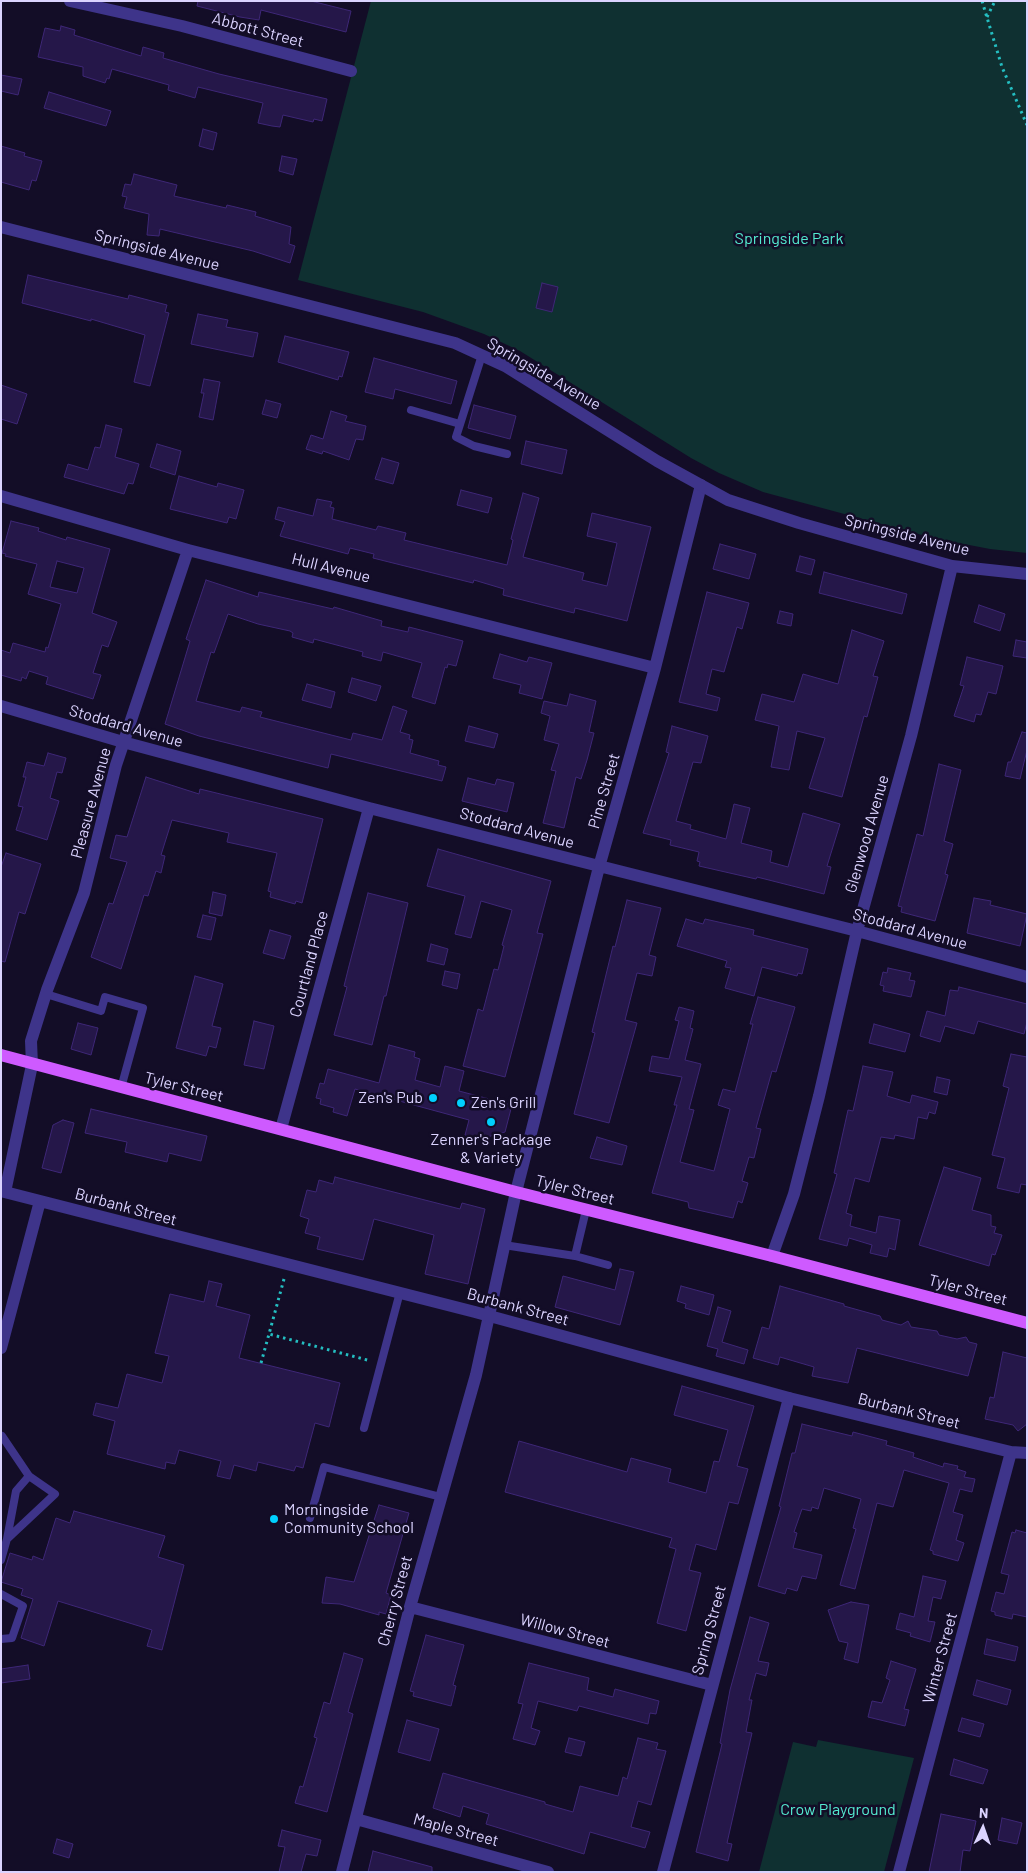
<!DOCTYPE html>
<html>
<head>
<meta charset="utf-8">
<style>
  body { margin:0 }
  #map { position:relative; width:1028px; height:1873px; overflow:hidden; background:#130d27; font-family:Barlow,sans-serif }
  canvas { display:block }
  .frame { position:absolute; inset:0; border:2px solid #dbd3ff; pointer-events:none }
  .north { position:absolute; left:958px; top:1803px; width:50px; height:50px; -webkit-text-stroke:4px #130d27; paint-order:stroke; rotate:3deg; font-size:14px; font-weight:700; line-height:20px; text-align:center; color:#dbd3ff }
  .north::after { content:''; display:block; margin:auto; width:18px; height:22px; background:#dbd3ff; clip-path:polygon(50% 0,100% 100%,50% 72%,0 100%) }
</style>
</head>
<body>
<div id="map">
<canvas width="1028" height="1873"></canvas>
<div class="frame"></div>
<div class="north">N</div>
</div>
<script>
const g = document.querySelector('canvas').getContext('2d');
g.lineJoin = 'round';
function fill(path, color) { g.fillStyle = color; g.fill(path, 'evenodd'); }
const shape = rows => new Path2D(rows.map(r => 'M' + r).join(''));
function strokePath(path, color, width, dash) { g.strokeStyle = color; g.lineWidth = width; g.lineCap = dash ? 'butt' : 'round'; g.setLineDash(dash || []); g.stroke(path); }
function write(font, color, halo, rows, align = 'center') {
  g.font = font + ' Barlow,sans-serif'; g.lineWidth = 5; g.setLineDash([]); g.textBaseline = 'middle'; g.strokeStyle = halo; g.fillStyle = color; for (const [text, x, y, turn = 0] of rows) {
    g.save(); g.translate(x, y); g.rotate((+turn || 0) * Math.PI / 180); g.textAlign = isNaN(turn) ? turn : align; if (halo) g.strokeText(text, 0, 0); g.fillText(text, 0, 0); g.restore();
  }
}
fill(shape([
  [371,1,1027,1,1027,553,990,549,933,538,763,492,719,473,691,458,520,351,484,334,423,312,298,280],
  [818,1740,914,1758,884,1872,759,1872,793,1742,816,1747]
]), '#0f3031');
const building = shape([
  [198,1,311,1,351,11,346,32,261,10,259,20,240,17,197,6,198,1],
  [61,26,75,30,74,35,141,56,143,47,164,53,163,58,219,74,327,99,322,121,314,119,313,122,283,115,280,127,272,126,258,123,263,103,198,87,195,98,168,90,169,85,112,69,109,79,107,78,105,83,83,76,83,67,38,57,45,28,60,31,61,26],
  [1,75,22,79,18,95,1,91,1,75],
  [49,92,111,111,106,126,44,108,49,92],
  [203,129,217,133,213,150,199,146,203,129],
  [1,146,25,153,24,156,42,161,36,181,32,180,29,190,1,182,1,146],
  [282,156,297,159,293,175,279,171,282,156],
  [134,174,177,185,174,196,226,208,227,205,256,212,255,216,291,227,289,244,295,246,290,263,253,251,160,229,159,236,147,235,149,214,124,208,127,197,122,196,125,184,131,185,134,174],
  [28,275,128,299,129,295,167,305,165,312,169,313,150,386,134,382,145,335,91,319,91,321,22,303,28,275],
  [542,283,558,287,552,312,536,308,542,283],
  [198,314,228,320,226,327,258,333,253,357,191,344,198,314],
  [285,336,349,352,342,377,339,376,338,380,278,362,285,336],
  [374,358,457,381,451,404,395,389,393,399,365,392,374,358],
  [204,379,220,382,213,420,199,417,204,393,201,393,204,379],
  [1,385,27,394,17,424,1,419,1,385],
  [266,400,281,404,277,418,262,414,266,400],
  [474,405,516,416,510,439,468,428,474,405],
  [331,411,347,416,345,421,366,426,363,440,356,439,349,460,323,451,322,454,306,449,311,435,323,439,331,411],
  [106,425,122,429,115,457,139,464,133,484,128,483,124,494,64,477,68,464,88,470,95,447,100,448,106,425],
  [526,441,567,450,562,474,521,464,526,441],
  [157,444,181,451,175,475,150,467,157,444],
  [382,458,399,463,393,484,375,479,382,458],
  [179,476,217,487,218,483,244,490,236,519,229,517,227,523,170,509,179,476],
  [461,490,492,498,488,513,457,505,461,490],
  [523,493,539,498,523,557,584,573,582,580,607,586,617,543,587,536,592,513,651,527,627,621,575,608,574,613,566,611,503,595,504,589,474,580,473,583,373,558,374,554,350,548,348,554,280,536,285,522,275,519,278,507,313,516,317,499,332,502,330,507,334,508,332,519,376,530,378,526,406,533,404,540,507,565,513,540,511,539,523,493],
  [11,521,39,528,38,531,66,540,67,537,110,549,92,613,117,622,108,647,102,645,93,673,101,675,93,699,46,684,48,677,29,671,26,679,22,677,21,681,1,675,1,650,10,653,13,643,45,652,46,647,48,648,61,604,28,594,37,564,5,556,6,554,2,553,11,521],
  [57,561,84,568,77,593,50,587,57,561],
  [720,544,756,554,749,579,713,569,720,544],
  [800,556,815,560,811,575,796,571,800,556],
  [824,572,907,594,902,614,819,593,824,572],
  [206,580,258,597,259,592,333,609,334,607,382,621,381,626,408,632,409,627,463,641,456,666,448,664,447,668,445,667,435,704,412,697,422,663,383,652,381,661,362,656,363,652,314,639,313,643,292,637,293,633,290,631,258,624,228,614,214,653,211,652,196,701,240,712,242,707,262,712,260,717,351,740,353,733,382,740,393,706,407,711,400,732,410,735,409,739,413,740,410,753,439,761,438,765,446,767,442,781,331,754,328,768,199,736,165,724,190,641,186,639,206,580],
  [707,592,749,603,742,629,737,627,724,672,712,669,706,694,720,698,717,711,679,702,707,592],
  [979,605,1005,614,1000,631,974,622,979,605],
  [780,611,793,614,791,626,777,623,780,611],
  [852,630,884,641,873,676,878,677,867,717,864,716,842,797,809,788,825,738,797,731,789,770,771,767,779,726,755,720,762,694,794,702,803,674,838,684,852,630],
  [1016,640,1027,642,1027,658,1013,656,1016,640],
  [500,654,527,662,529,657,552,663,542,699,519,693,521,685,493,678,500,654],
  [967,657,1003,666,996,694,988,692,981,715,976,714,974,722,954,716,964,686,960,685,967,657],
  [352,678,381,686,376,701,348,692,352,678],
  [307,684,335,692,331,708,302,700,307,684],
  [570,694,596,701,589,732,594,733,587,760,581,779,576,777,564,828,543,823,556,771,551,770,559,744,544,740,550,716,541,713,544,701,567,706,570,694],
  [469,726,498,734,494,748,465,741,469,726],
  [672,726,708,736,701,763,693,762,676,821,691,825,690,829,726,839,734,804,750,808,741,843,772,851,770,862,788,867,803,813,840,824,827,866,831,867,824,894,757,877,756,879,699,866,700,862,697,861,699,852,670,845,671,840,643,833,669,753,666,752,672,726],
  [1022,732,1027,733,1027,750,1020,779,1005,776,1008,762,1011,762,1022,732],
  [48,753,66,758,62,773,57,772,50,798,59,801,47,840,16,830,23,807,18,806,26,777,23,777,27,762,44,766,48,753],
  [939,764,961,770,944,841,953,844,945,874,948,875,935,921,901,912,902,907,898,906,917,834,923,836,939,764],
  [146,777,199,794,200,789,323,819,302,903,296,901,295,904,270,897,271,892,268,891,277,853,227,842,229,833,172,820,161,855,165,856,161,873,156,871,148,896,144,895,121,969,91,957,109,903,113,904,127,862,110,858,116,835,127,837,146,777],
  [468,778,495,785,497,779,514,783,507,812,462,801,468,778],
  [438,849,551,881,537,933,543,934,505,1077,463,1066,478,1009,483,1011,494,969,498,970,504,946,502,945,512,910,481,901,471,938,455,934,465,896,427,886,438,849],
  [6,853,41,864,25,914,19,912,5,962,1,961,1,867,6,853],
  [213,892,226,895,222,916,209,913,213,892],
  [368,893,408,903,386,996,384,996,372,1045,334,1035,347,987,344,986,349,966,368,893],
  [974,898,991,901,990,905,1027,914,1020,946,967,933,974,898],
  [627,900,661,908,649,955,656,957,652,976,637,973,625,1020,637,1023,609,1123,574,1114,595,1033,592,1032,613,946,615,947,627,900],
  [203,915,216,918,211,940,197,937,203,915],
  [686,919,703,924,705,919,754,930,753,935,808,949,802,974,798,973,797,976,762,967,754,996,725,988,731,968,725,967,727,961,677,946,686,919],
  [270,930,291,936,284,959,263,953,270,930],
  [431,944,448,949,444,965,427,961,431,944],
  [888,968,911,973,909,980,915,981,911,997,883,991,884,986,880,985,883,972,887,973,888,968],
  [445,971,460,974,457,989,442,985,445,971],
  [195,976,223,984,212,1026,221,1028,216,1048,209,1046,206,1056,176,1048,195,976],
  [959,987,1027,1004,1027,1022,1024,1034,978,1021,974,1034,945,1026,940,1042,920,1036,927,1011,945,1016,950,990,958,991,959,987],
  [758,997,795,1007,776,1072,772,1071,756,1128,761,1129,754,1158,749,1157,742,1181,748,1183,742,1203,738,1201,733,1218,689,1208,688,1202,652,1193,677,1105,674,1105,682,1077,649,1071,652,1056,669,1059,679,1021,675,1020,679,1007,694,1011,690,1028,693,1029,685,1060,701,1064,689,1109,694,1110,680,1162,714,1171,730,1109,718,1105,723,1089,735,1092,753,1024,750,1024,758,997],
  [254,1021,274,1026,264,1069,244,1065,254,1021],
  [78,1023,98,1028,91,1055,71,1049,78,1023],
  [874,1024,910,1034,905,1052,869,1043,874,1024],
  [389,1045,415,1052,414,1057,420,1059,415,1080,440,1087,445,1066,464,1071,459,1091,512,1105,505,1132,480,1139,465,1135,469,1120,355,1089,347,1116,333,1112,334,1108,320,1104,321,1099,316,1098,320,1083,324,1084,328,1069,379,1083,389,1045],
  [1011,1054,1027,1057,1027,1185,1021,1184,1019,1193,997,1188,1005,1158,992,1155,1009,1088,1003,1086,1011,1054],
  [863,1066,893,1072,887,1096,910,1103,912,1095,938,1102,935,1114,929,1112,927,1119,918,1117,914,1139,895,1135,894,1139,881,1137,869,1182,855,1178,846,1213,852,1215,850,1226,876,1233,879,1216,900,1220,895,1250,889,1248,887,1257,870,1253,872,1245,849,1238,847,1246,819,1239,837,1174,834,1173,848,1110,853,1111,863,1066],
  [937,1077,950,1080,947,1095,934,1092,937,1077],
  [91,1109,207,1136,201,1161,169,1153,167,1162,125,1152,127,1142,85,1133,91,1109],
  [63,1120,74,1123,61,1173,42,1168,53,1125,63,1120],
  [597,1137,627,1146,622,1165,590,1158,597,1137],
  [944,1167,981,1178,972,1210,991,1215,991,1226,996,1227,994,1233,1002,1235,995,1255,992,1254,989,1266,919,1245,944,1167],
  [335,1177,460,1209,462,1203,485,1209,468,1284,425,1274,434,1235,374,1219,363,1260,317,1249,320,1237,305,1233,309,1219,300,1216,307,1190,316,1192,319,1180,333,1184,335,1177],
  [620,1269,634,1272,620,1325,555,1307,563,1276,615,1290,620,1269],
  [209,1281,222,1284,216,1306,250,1315,239,1358,340,1383,329,1427,315,1423,303,1468,296,1466,294,1471,258,1462,256,1471,234,1465,230,1479,217,1476,221,1461,179,1450,175,1464,166,1462,165,1469,107,1454,115,1421,93,1415,96,1403,118,1408,127,1374,162,1383,169,1356,155,1353,170,1294,204,1302,209,1281],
  [681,1286,714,1295,709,1315,685,1308,686,1304,677,1301,681,1286],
  [780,1286,844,1304,844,1306,880,1316,882,1320,901,1325,908,1321,911,1327,937,1331,939,1335,957,1339,966,1337,969,1342,977,1344,968,1376,857,1348,848,1383,812,1376,814,1367,780,1357,778,1365,753,1358,762,1327,769,1329,780,1286],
  [718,1307,731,1311,722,1342,748,1350,744,1364,716,1356,718,1349,707,1346,718,1307],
  [1003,1352,1027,1358,1027,1424,1018,1431,1013,1425,985,1419,990,1397,994,1398,1003,1352],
  [682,1386,754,1406,737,1466,748,1469,738,1504,729,1502,716,1550,696,1544,689,1570,701,1573,686,1631,657,1623,676,1549,669,1547,672,1538,505,1492,519,1441,627,1472,631,1458,671,1469,668,1482,706,1493,714,1461,719,1462,728,1430,674,1415,682,1386],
  [802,1424,852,1436,853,1432,887,1441,886,1445,914,1453,913,1457,943,1467,944,1463,958,1466,957,1469,966,1472,964,1477,975,1479,972,1492,960,1489,953,1512,963,1515,956,1540,964,1543,958,1561,933,1554,933,1551,930,1550,949,1483,904,1470,893,1507,877,1503,855,1589,840,1585,856,1529,853,1528,861,1499,824,1488,818,1509,812,1507,811,1511,802,1509,794,1532,797,1533,793,1548,822,1555,816,1579,802,1576,797,1591,787,1588,785,1594,758,1586,781,1507,779,1506,792,1453,795,1453,802,1424],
  [379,1505,409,1513,386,1593,391,1595,386,1614,379,1612,379,1615,340,1604,322,1603,326,1577,354,1582,379,1505],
  [74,1511,165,1536,158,1557,184,1565,162,1650,147,1646,152,1630,58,1601,44,1646,21,1638,33,1599,21,1595,23,1589,1,1582,10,1553,32,1560,33,1556,43,1560,56,1518,70,1523,74,1511],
  [1016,1530,1027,1533,1027,1617,1013,1614,1012,1619,995,1615,995,1612,991,1611,996,1592,1004,1594,1009,1575,1001,1573,1012,1532,1015,1533,1016,1530],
  [923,1576,946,1581,941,1599,933,1597,928,1621,935,1622,930,1642,910,1636,911,1633,896,1629,900,1613,914,1617,923,1576],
  [851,1602,869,1605,858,1663,844,1659,848,1643,839,1641,828,1610,851,1602],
  [750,1617,769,1623,758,1661,769,1663,766,1676,756,1673,749,1700,752,1700,746,1732,752,1733,727,1843,732,1844,728,1861,696,1852,722,1744,720,1743,730,1690,750,1617],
  [426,1635,464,1645,453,1685,456,1686,451,1706,413,1696,414,1692,410,1691,426,1635],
  [987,1639,1018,1647,1015,1661,984,1654,987,1639],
  [344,1653,363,1659,348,1712,353,1714,327,1812,295,1803,300,1786,303,1787,317,1738,314,1737,324,1702,330,1704,344,1653],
  [891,1661,916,1669,904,1709,909,1710,905,1726,868,1717,872,1701,882,1703,890,1680,886,1678,891,1661],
  [529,1663,589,1678,587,1690,613,1697,615,1689,659,1701,656,1714,650,1713,648,1724,579,1706,577,1711,538,1701,531,1728,540,1731,535,1745,513,1739,523,1704,518,1703,529,1663],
  [28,1665,30,1679,1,1683,1,1669,28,1665],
  [977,1680,1011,1690,1007,1705,973,1695,977,1680],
  [962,1718,984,1724,980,1737,958,1731,962,1718],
  [407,1720,439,1729,430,1761,398,1752,407,1720],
  [569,1738,585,1742,581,1756,565,1752,569,1738],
  [638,1738,658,1743,656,1749,666,1751,651,1805,638,1801,631,1827,650,1832,645,1848,590,1832,584,1854,486,1824,489,1814,463,1806,460,1817,433,1808,443,1773,545,1802,545,1804,573,1812,580,1786,618,1796,623,1777,627,1779,638,1738],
  [954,1759,988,1770,983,1784,950,1775,954,1759],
  [941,1814,976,1821,970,1851,963,1850,960,1872,929,1872,941,1814],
  [1002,1818,1022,1823,1017,1844,998,1840,1002,1818],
  [282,1830,321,1840,317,1856,306,1854,301,1872,279,1872,285,1847,278,1846,282,1830],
  [57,1839,73,1844,69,1858,53,1853,57,1839],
  [373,1851,432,1867,432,1872,368,1872,373,1851]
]);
fill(building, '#251749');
strokePath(building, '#3e2777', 1);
strokePath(shape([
  [982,1,1002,67,1027,125],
  [987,17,995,1],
  [284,1279,269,1334,371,1361],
  [261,1363,269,1334]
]), '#24bec1', 3, [2.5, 4]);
strokePath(shape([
  [482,355,456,437,474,446,507,454],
  [411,410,460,424],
  [46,994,101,1011,105,997,143,1008,121,1088],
  [586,1210,575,1256,608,1265],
  [504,1245,575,1256],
  [364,1428,400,1292],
  [310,1518,324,1467,441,1497],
  [7,1539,16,1491,29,1476],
  [1,1560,7,1539,55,1494,29,1476,2,1436],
  [1,1594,23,1606,12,1638,1,1639]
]), '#3e348a', 8);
strokePath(shape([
  [70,1,182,26,351,71],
  [1,496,188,550,655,668],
  [1,706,123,742,369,808,857,931,1027,977],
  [32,1065,31,1041,47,990,84,893,116,765,188,550],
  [281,1129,369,808],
  [772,1256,794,1194,819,1096,857,931,911,736,952,566],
  [410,1607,712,1685],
  [356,1819,548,1872],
  [342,1872,410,1607,476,1375,516,1192,599,867,655,668,701,485],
  [663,1872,789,1398]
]), '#3e348a', 12);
strokePath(shape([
  [1,227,455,343,505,366,657,461,728,500,799,523,952,566,1027,574],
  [1,1191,475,1312,789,1398,1011,1452,1027,1453],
  [5,1192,32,1065],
  [1,1348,40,1201],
  [899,1872,1011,1452]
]), '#3e348a', 12);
strokePath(shape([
  [1,1055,516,1192,772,1256,1027,1323]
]), '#ce5aff', 12);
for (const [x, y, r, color] of [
  [433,1098,5,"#00d0fe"],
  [461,1103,5,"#00d0fe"],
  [491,1122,5,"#00d0fe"],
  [274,1519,5,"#00d0fe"]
]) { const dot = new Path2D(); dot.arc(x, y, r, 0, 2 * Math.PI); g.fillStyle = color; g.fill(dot); strokePath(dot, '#130d27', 2); }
write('16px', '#dbd3ff', '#130d27', [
  ["Abbott Street",258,30,15],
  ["Springside Avenue",157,250,14],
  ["Springside Avenue",544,374,30],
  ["Springside Avenue",907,535,14],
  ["Hull Avenue",331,568,14],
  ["Stoddard Avenue",126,726,16],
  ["Pine Street",604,791,-74],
  ["Pleasure Avenue",91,803,-75],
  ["Stoddard Avenue",517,828,15],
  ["Glenwood Avenue",867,834,-74],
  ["Stoddard Avenue",910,929,15],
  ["Courtland Place",309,964,-75],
  ["Tyler Street",184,1087,14],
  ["Tyler Street",575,1190,14],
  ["Burbank Street",126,1207,15],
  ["Tyler Street",968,1290,15],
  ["Burbank Street",518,1307,15],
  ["Burbank Street",909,1411,14],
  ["Cherry Street",395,1601,-75],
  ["Spring Street",709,1630,-75],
  ["Willow Street",565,1631,15],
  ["Winter Street",940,1658,-75],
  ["Maple Street",456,1830,15]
]);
write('16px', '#54ead0', '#130d27', [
  ["Springside Park",789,239],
  ["Crow Playground",838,1810]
]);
write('16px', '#dbd3ff', '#130d27', [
  ["Zen's Pub",423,1098,"right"],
  ["Zen's Grill",471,1103],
  ["Zenner's Package",491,1140,"center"],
  ["& Variety",491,1158,"center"],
  ["Morningside",284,1510],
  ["Community School",284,1528]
], 'left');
</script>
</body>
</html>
